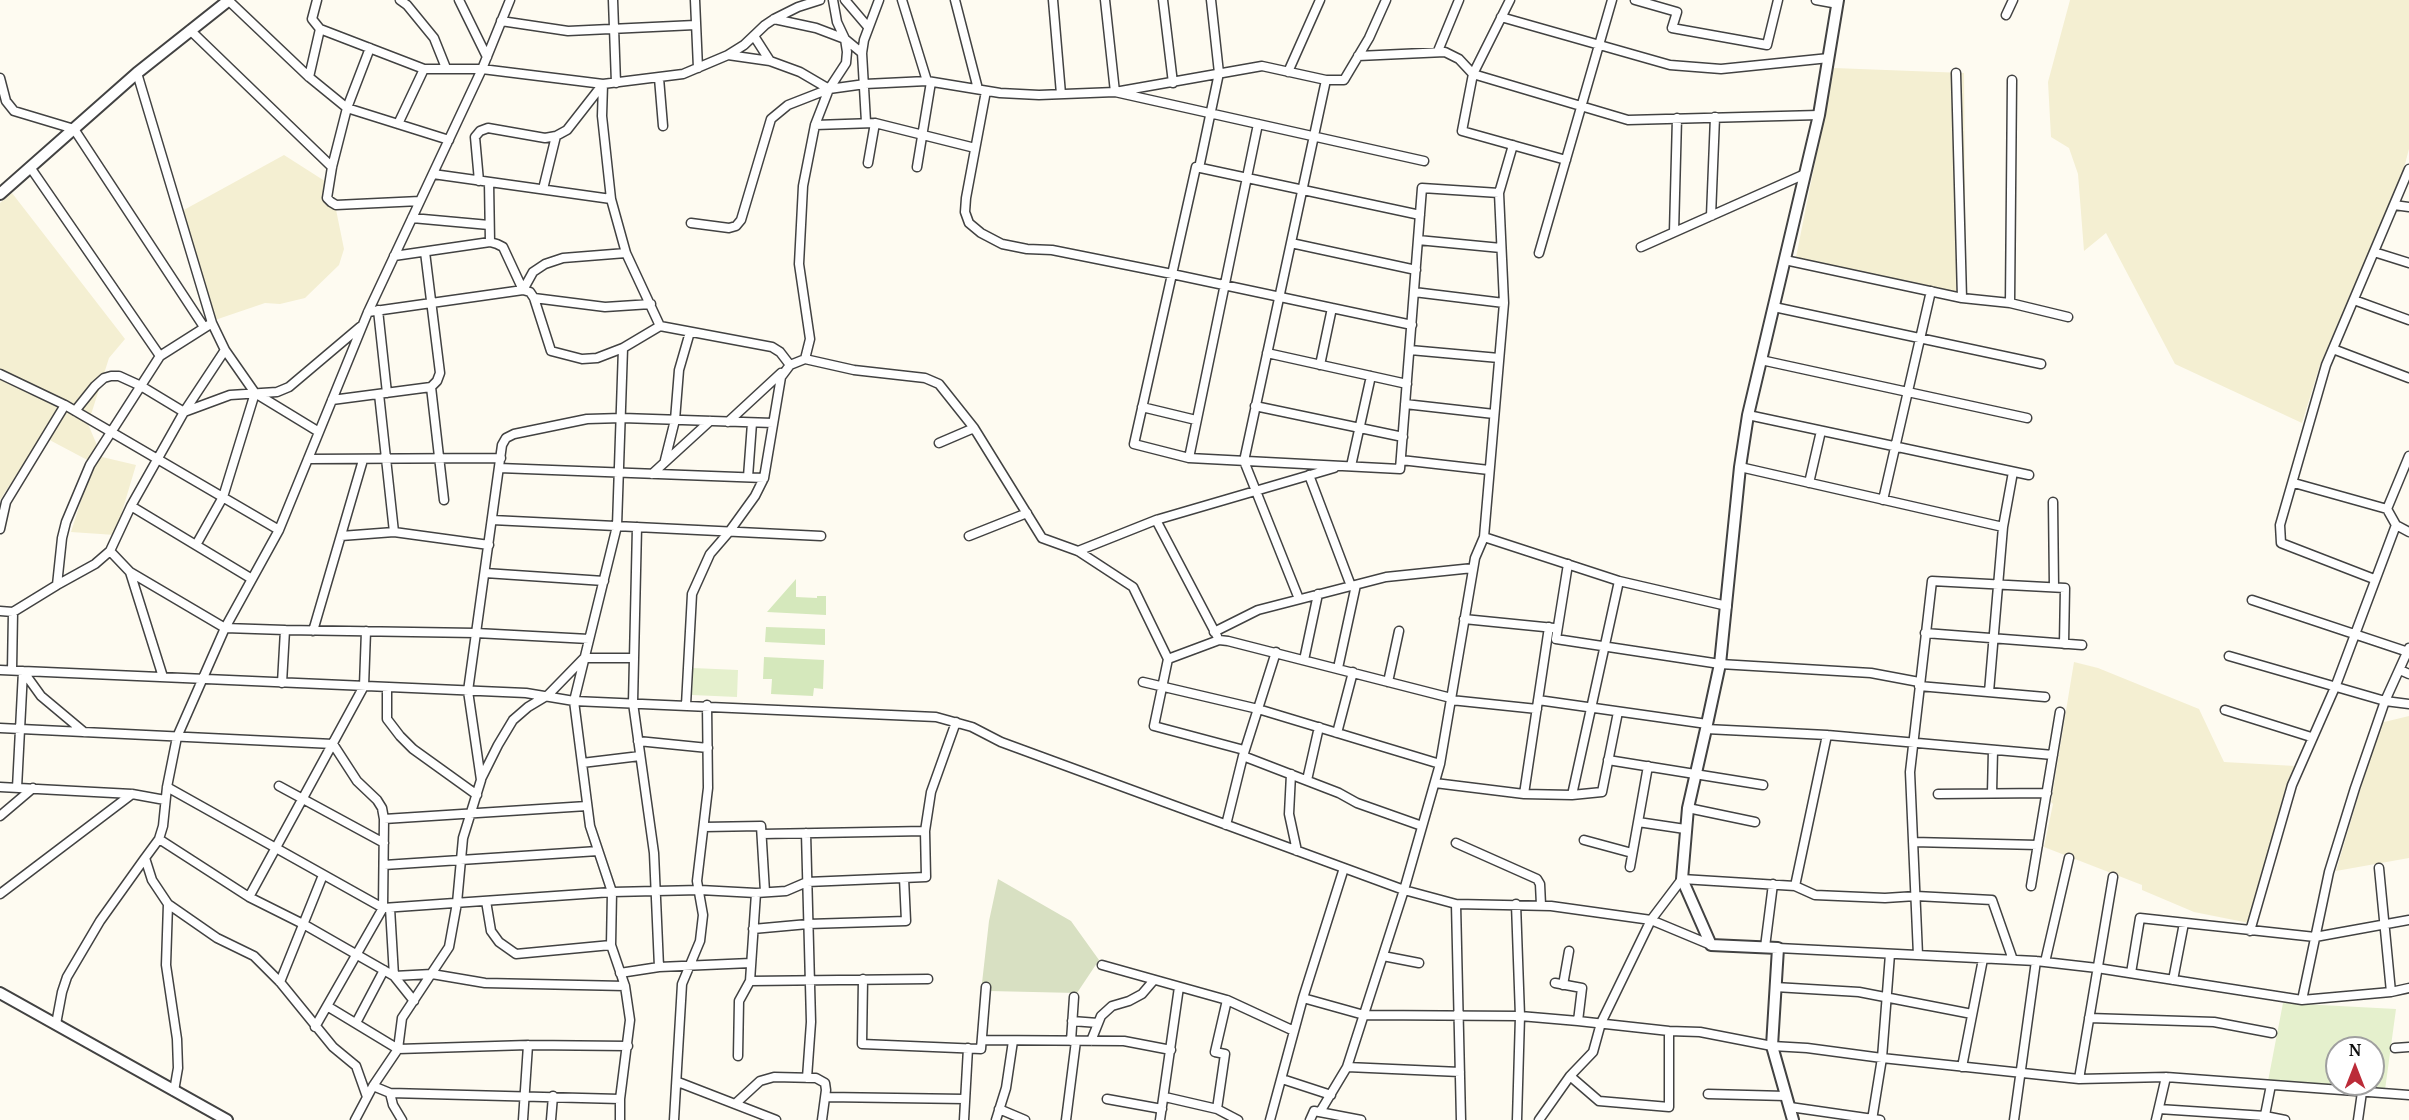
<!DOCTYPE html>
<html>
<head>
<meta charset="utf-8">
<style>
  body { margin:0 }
  #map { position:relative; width:2409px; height:1120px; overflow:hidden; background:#fefbf1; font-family:"Noto Serif",serif }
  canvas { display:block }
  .north { position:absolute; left:2325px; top:1036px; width:60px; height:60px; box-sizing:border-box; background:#fff; border:2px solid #9f9f9f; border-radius:50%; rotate:0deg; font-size:16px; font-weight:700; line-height:24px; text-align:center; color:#0f0f0f }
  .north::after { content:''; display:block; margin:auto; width:21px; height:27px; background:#bb2b38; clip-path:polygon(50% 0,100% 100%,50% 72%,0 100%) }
</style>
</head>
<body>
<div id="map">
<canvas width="2409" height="1120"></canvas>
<div class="north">N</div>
</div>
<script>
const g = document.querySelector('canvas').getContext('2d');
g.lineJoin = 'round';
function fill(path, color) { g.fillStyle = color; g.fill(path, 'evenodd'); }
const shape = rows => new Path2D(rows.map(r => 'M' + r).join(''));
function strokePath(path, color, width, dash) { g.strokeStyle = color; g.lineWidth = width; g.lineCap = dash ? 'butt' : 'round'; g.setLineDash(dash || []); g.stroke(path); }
fill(shape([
  [2070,0,2409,0,2409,149,2404,168,2320,365,2302,423,2175,364,2106,233,2084,251,2078,174,2069,148,2051,137,2048,82],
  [1834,68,1964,73,1966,303,1795,262],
  [284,155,331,185,344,249,339,265,305,298,280,304,265,303,215,320,182,211],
  [12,193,125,339,109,358,88,424,102,457,136,465,115,535,71,532,93,463,42,436,0,500,0,203],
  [2074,662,2098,668,2199,709,2224,762,2295,766,2249,923,2194,912,2142,890,2142,885,2044,847,2053,804,2051,802],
  [2409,716,2409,858,2336,871,2380,723]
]), '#f4efd2');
fill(shape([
  [796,579,796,597,817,598,817,596,826,596,826,615,767,612],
  [766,627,825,629,825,645,765,642],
  [764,657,824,660,823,689,814,688,813,696,771,694,772,679,763,679]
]), '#d5e8bc');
fill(shape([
  [998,879,1071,921,1099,960,1077,993,989,991,989,984,982,983,989,921]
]), '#d8e0c2');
fill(shape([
  [693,668,738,670,737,697,692,695],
  [2283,1003,2396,1009,2385,1090,2268,1081],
  [2337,1048,2373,1048,2373,1084,2337,1084]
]), '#e5f0cd');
const minor = shape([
  [228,0,309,77,347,108,332,167,327,198,331,202,336,205,420,201],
  [317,0,312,19,320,29,424,69,482,69,603,84,602,116,611,199,626,253,660,326,772,347,780,352,790,365],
  [400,0,407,5,434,38,446,68],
  [459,0,487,57],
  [613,0,616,83],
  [695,0,698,68],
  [845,0,868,27],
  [902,0,927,81],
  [955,0,978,89],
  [1053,0,1061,94],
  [1105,0,1115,92,1424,161],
  [1163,0,1173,83],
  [1510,0,1473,74,1462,131,1566,160],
  [1635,0,1677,12,1672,28,1767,45,1778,0],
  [1816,0,1838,4],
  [2006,15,2013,0],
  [1501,17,1670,65,1721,69,1829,58],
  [774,19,816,28,845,39,862,53],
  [501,21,568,31,695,25],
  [190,30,332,167],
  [754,36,770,61],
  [370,48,347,108,449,140],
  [1438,51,1459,0],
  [728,55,744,45,765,25,774,19,798,7,820,0],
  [1358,56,1445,52,1459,59,1473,74,1628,120,1819,115],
  [1288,72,1320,0],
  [137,73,212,323,225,350,255,393,319,432],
  [1956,73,1962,298],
  [309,77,320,29],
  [0,78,6,101,14,111,74,129,204,327],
  [659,78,663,126],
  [986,91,966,198,965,212,969,223,981,233,1002,244,1027,249,1052,250,1172,274,1412,325],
  [866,122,862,53,864,40,879,0],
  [398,124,424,69],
  [815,125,875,123,975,148],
  [868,163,875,123],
  [30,167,160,356],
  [917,167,931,82],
  [1199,168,1219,73,1211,0],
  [433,174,611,199],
  [479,181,475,137,480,131,488,128,545,138,556,136,567,130,603,84,683,74,728,55,770,61,800,72,829,89,865,84,927,81,1000,93,1039,95,1115,92,1262,66,1326,80,1344,80,1369,38,1386,0],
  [489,182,490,242],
  [543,189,556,136],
  [2394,205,2409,207],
  [1420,215,1196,167,1134,444,1189,458,1400,469,1422,188,1499,193],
  [1711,216,1715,117],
  [412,218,489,225],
  [691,223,729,228,736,226,741,220,771,119,788,105,829,89],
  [1674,232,1677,118],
  [1418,240,1501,248],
  [1291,243,1416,270],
  [1641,247,1805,174],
  [2374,252,2409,263],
  [1539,253,1612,0],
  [394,256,490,242,497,244,503,247,523,290],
  [1785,260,1962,298,2010,303,2068,317],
  [523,290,533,272,545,264,563,258,626,253],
  [1414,292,1504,303],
  [534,298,605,307,651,304],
  [2354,300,2409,320],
  [2010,303,2012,80],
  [1774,307,2041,364],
  [378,310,387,393],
  [368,312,523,290,530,292,534,298,551,351,582,359,597,358,623,348,617,526,574,701,590,826,612,892,611,945,625,986,630,1020,620,1099,620,1120],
  [623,348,660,326],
  [2333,349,2409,378],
  [1410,350,1499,358],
  [1267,353,1407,384],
  [805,359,810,339,799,264,803,186,815,125,829,89,846,63,847,52,845,39,837,22,833,0],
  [1761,360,2027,418],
  [1320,365,1332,308],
  [0,374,65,405,279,530],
  [431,387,444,500],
  [379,394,394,532],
  [332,400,431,387,437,381,440,373,425,252],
  [1405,404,1494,414],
  [1255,406,1403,437],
  [1142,407,1196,420],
  [75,411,95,386,104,378,111,376,119,376,141,386,184,412,230,395,277,392,289,387,360,327],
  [1748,415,2029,475],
  [728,422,781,373],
  [939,443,974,428],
  [1189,458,1258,124],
  [308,459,501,458],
  [665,460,675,420,679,370,690,332],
  [1401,460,1489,470],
  [1351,466,1371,376],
  [1740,467,2003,527],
  [499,468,764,478],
  [652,474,710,421],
  [1309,475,1351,586],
  [748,477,752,423],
  [1809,483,1821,431],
  [2294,483,2387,509,2396,525,2409,532],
  [1883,500,1931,291],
  [2053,502,2054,587],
  [131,506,252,579],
  [2387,509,2409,456],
  [492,520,821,536],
  [1156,520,1217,636],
  [637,527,633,703,654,853,659,967],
  [0,529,6,502,65,405],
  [341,536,394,532,489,545],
  [969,536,1027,513],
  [1484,537,1619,581,1727,606],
  [196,545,223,497,255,393],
  [110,551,130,572,163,677],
  [1078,551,1156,520,1334,468],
  [1568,564,1556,639,1720,664,1871,673,1919,682],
  [130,572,225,628,285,630,282,683],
  [485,573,604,581],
  [2374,579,2281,543,2280,525,2326,365,2409,169],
  [57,585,95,564,110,551,131,506,184,412,225,350],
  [1299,599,1244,461,1326,80],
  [2252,600,2408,652],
  [0,611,13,612,57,585,62,538,66,522,90,465,160,356,212,323],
  [1464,619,1554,628],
  [285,630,476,633,589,639],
  [313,631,363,460],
  [1214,632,1258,610,1386,577,1473,568],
  [1925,633,2082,645],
  [2229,656,2385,701,2409,704],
  [1168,659,1219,640,1228,641,1451,698],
  [1304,660,1318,594],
  [1338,668,1356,585],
  [0,670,526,693,574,701,936,717,972,727,1001,742,1404,890,1456,904,1551,906,1651,920,1711,945],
  [12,670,13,612],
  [2400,670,2409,674],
  [1143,682,1258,709,1440,764],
  [1388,682,1399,631],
  [1919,686,2045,697],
  [387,687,387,719,400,736,413,749,477,795],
  [1989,692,2003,527,2013,472],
  [1451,700,1537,709],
  [1538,700,1707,724,1706,729,1827,735,2053,755],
  [686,705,692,594,710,554,729,532,755,496,764,478,781,377,790,365,805,359,854,370,925,378,939,384,974,428,1042,538,1078,551,1133,587,1168,659,1154,726,1244,750],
  [2225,710,2311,737],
  [0,728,333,744,357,781,377,800,382,808,384,819,383,908,315,1027],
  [1337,733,1353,672],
  [638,741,708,748],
  [1243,756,1339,793,1357,803,1422,826],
  [1608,760,1763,785],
  [582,763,640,756],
  [1291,774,1289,814,1297,851],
  [481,779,498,745,513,720,528,707,548,695,584,658,634,658],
  [1307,780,1319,727],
  [1435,783,1524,794,1572,795,1602,792,1618,712],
  [279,786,384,843],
  [0,787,132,794,165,800],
  [167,787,383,908,612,892,700,890,756,893,786,891,807,882,926,877,925,831,931,792,956,722],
  [17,788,23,671,41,696,84,732],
  [1992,793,1993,750],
  [1524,794,1549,627],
  [1938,794,2047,793],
  [1572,795,1619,581],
  [1688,808,1755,822],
  [0,816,33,788],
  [384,819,587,806],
  [1638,822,1685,829],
  [1226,825,1243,756,1276,652],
  [704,827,761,826,765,892],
  [806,833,811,1022,807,1078],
  [762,834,925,831],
  [159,839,249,897,305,925,394,976,432,974,485,983,625,986],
  [1584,840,1632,853],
  [1913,842,2038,845],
  [1456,843,1537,879,1540,884,1541,905],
  [384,865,598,851],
  [1630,867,1648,766],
  [2379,868,2391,992],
  [1795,886,1827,735],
  [2031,886,2060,712],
  [0,894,132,794],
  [249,897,364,686,366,631],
  [486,901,491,931,499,942,516,954,611,945],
  [168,904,217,938,254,956,280,982,333,1047,356,1066,367,1097],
  [1456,904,1461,1120],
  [1516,904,1520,1016,1517,1120],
  [390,908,394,976,414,1001],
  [753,929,808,924,906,921,904,878],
  [2250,931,2292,785,2336,685,2396,525],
  [1765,947,1773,884],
  [1778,948,2036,961,2097,968,2302,1000,2391,992,2409,988],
  [1918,955,1910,772,1932,581,2065,588,2064,644],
  [1383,956,1419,963],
  [2045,962,2069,858],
  [1102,965,1227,1000,1294,1031],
  [620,973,659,967,751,963],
  [2131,973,2140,918,2315,937,2409,920],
  [863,979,862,1044,981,1049,986,987],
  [2173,980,2184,923],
  [750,981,928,979],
  [280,982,323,875],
  [1555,983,1582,988,1578,1021],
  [1563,985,1569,951],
  [1775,987,1859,992,1972,1014],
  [1303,998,1364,1015,1520,1016,1578,1021,1669,1031,1700,1032,1772,1046,1807,1048,1882,1058,2079,1079,2166,1077,2409,1095],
  [1227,1000,1215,1052,1225,1054,1217,1109,1238,1120],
  [2302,1000,2329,872,2355,788,2385,701,2409,648],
  [327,1006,398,1049,528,1045,628,1046],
  [2089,1018,2214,1022,2272,1033],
  [1072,1021,1098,1023],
  [356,1023,384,970],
  [56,1024,62,992,67,977,100,921,145,858],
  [982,1040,1124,1041,1171,1050],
  [1071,1041,1074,997],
  [1091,1041,1101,1016,1112,1006,1129,1001,1142,994,1154,980],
  [2395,1048,2409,1047],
  [738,1056,739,1001,750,981,756,893],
  [1347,1067,1460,1072],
  [1962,1067,1983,959],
  [1570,1076,1599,1101,1669,1107,1669,1031],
  [1282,1079,1331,1095],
  [2079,1079,2113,877],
  [678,1082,776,1120],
  [373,1086,390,1093,620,1099],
  [174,1091,178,1068,177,1039,166,965,168,904,152,880,145,858,159,839,163,826,167,787,177,737,225,628,279,530,368,312,482,69,510,0],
  [390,1093,393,1105,402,1120],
  [1708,1094,1786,1096],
  [826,1097,965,1099],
  [1165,1097,1217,1109],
  [1107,1099,1162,1109],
  [735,1104,760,1081,774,1077,816,1078,825,1083,826,1090,822,1120],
  [1790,1107,1880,1120],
  [999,1109,1025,1120],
  [2159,1109,2265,1116,2285,1120],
  [1320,1112,1347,1067,1404,890,1440,764,1475,558,1484,537,1504,303,1499,193,1513,145],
  [355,1120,373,1086,398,1049,402,1018,449,947,457,903,463,838,481,780,468,691,502,445,506,438,514,434,587,419,622,418,773,423],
  [523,1120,528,1045],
  [551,1120,553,1096],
  [674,1120,682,984,700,941,703,915,697,881,708,788,707,705],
  [964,1120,968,1048],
  [996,1120,1006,1088,1013,1041],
  [1066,1120,1076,1041],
  [1160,1120,1179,987],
  [1270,1120,1303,998,1344,868],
  [1310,1120,1314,1111,1361,1120],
  [1539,1120,1570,1076,1593,1052,1601,1023,1651,920,1682,879,1795,886,1815,895,1885,898,1916,896,1992,900,2013,960],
  [1872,1120,1882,1058,1890,954],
  [2014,1120,2036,961],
  [2156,1120,2166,1077],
  [2264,1120,2271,1085],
  [2358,1120,2362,1092]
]);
const tertiary = shape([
  [0,194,137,73,229,0],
  [1707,724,1720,664,1740,467,1748,415,1819,115,1838,0],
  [1706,729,1688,808,1682,879,1711,945,1778,948,1772,1046,1793,1120],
  [0,993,227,1120]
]);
strokePath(minor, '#424242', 11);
strokePath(tertiary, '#424242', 14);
strokePath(minor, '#fff', 8);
strokePath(tertiary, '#fff', 10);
</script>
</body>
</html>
